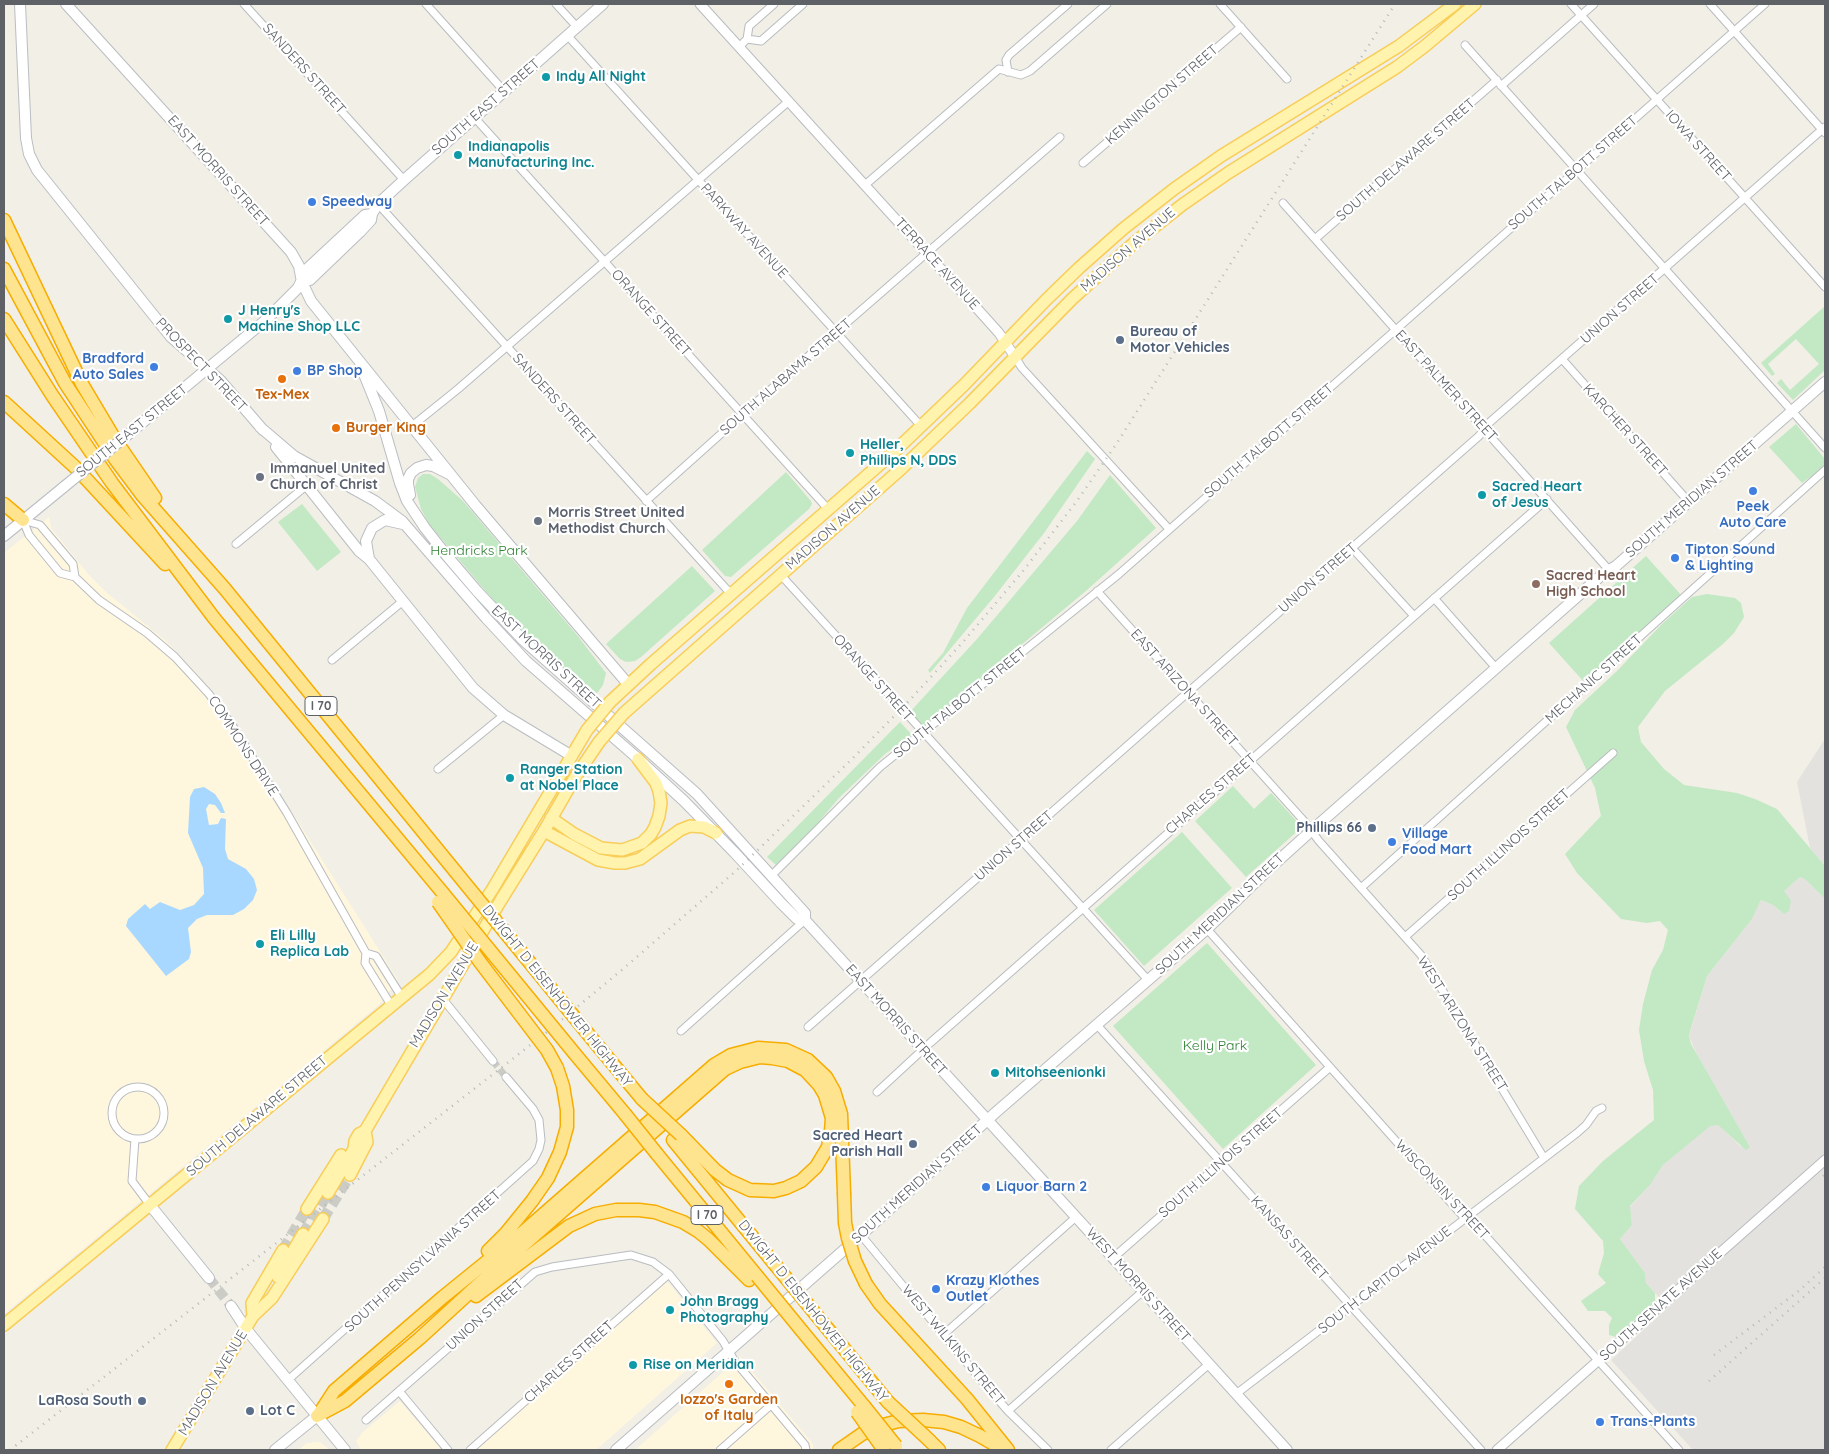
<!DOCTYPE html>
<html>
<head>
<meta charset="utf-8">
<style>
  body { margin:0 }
  #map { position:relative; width:1829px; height:1454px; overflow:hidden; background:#f1efe6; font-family:Quicksand,sans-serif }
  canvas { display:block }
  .frame { position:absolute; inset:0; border:5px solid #5e6267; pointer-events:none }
</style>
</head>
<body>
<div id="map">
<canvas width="1829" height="1454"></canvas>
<div class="frame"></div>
</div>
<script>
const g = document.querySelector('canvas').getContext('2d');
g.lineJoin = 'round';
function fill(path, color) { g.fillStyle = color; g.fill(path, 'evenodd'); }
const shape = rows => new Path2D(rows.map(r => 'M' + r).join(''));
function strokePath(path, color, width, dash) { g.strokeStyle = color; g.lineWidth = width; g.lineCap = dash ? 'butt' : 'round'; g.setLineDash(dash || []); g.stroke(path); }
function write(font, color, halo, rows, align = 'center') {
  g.font = font + ' Quicksand,sans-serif'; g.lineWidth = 4.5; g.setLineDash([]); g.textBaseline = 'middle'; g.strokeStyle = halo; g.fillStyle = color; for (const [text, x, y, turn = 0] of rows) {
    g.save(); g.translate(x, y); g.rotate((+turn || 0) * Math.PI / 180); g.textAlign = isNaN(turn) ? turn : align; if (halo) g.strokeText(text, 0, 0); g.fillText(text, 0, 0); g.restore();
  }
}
fill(shape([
  [49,517,51,528,88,574,106,592,166,641,192,668,224,704,398,980,379,1005,4,1314,4,553],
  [667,1281,717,1343,596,1450,476,1450],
  [740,1357,813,1444,813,1450,635,1450],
  [400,1401,442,1450,361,1450,356,1441,363,1432],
  [320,1442,330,1450,298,1450,307,1443]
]), '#fff7dd');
fill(shape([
  [1825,739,1825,866,1810,848,1797,782],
  [1800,877,1806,880,1825,899,1825,1450,1693,1450,1611,1360,1668,1307,1646,1283,1645,1273,1620,1239,1632,1225,1630,1207,1650,1185,1663,1165,1703,1130,1710,1126,1718,1124,1740,1146,1750,1147,1698,1057,1689,1036,1707,976,1752,919,1761,900,1773,905,1784,914,1784,891]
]), '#e4e2de');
fill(shape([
  [1825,306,1825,370,1793,400,1777,383,1781,379,1790,390,1819,364,1796,339,1768,364,1775,374,1772,376,1761,363],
  [1796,424,1825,459,1825,467,1802,483,1769,447],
  [1087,451,1095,459,1044,533,994,597,930,673,928,670,943,653,967,608],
  [786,472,811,501,812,504,809,509,731,577,725,576,702,550],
  [423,474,430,474,438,479,463,501,577,635,606,673,603,685,595,696,554,660,499,607,429,524,421,509,415,487,418,478],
  [1110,475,1156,528,1087,590,923,727,909,713,977,639,1077,521],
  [302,504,341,552,317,571,278,522],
  [1646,556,1682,596,1585,683,1549,643],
  [692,566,715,591,641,657,635,661,626,662,620,659,606,644],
  [1707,594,1735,598,1741,603,1744,617,1734,633,1723,644,1665,691,1638,727,1641,742,1664,769,1684,785,1737,793,1755,799,1777,809,1825,866,1825,899,1806,880,1800,877,1784,891,1791,901,1789,911,1784,914,1773,905,1761,900,1752,919,1707,976,1691,1028,1689,1036,1691,1044,1750,1147,1746,1150,1718,1125,1710,1126,1663,1165,1650,1185,1630,1206,1632,1225,1620,1239,1645,1273,1646,1283,1655,1293,1655,1302,1616,1337,1609,1335,1609,1325,1612,1318,1605,1311,1588,1311,1581,1301,1606,1283,1598,1274,1604,1253,1603,1241,1575,1209,1579,1186,1603,1161,1654,1120,1653,1090,1644,1061,1639,1030,1643,1004,1652,970,1663,950,1668,930,1660,921,1647,923,1621,919,1577,873,1565,854,1601,816,1595,788,1566,727,1575,710,1617,671,1662,624,1692,597],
  [900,722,912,735,885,754,839,798,816,825,776,865,767,857],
  [1233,786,1254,809,1271,793,1302,827,1246,877,1195,821],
  [1182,832,1232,888,1144,966,1094,910],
  [1207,943,1316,1065,1223,1149,1113,1026]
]), '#c2e9c3');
fill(shape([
  [204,787,215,794,221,803,225,813,221,813,215,805,209,804,206,809,209,825,218,824,221,818,226,819,225,849,228,859,246,869,254,879,257,890,253,900,244,909,233,915,207,915,197,919,188,928,191,952,189,959,166,976,126,926,128,919,145,904,150,909,160,902,180,910,194,905,204,894,203,868,188,833,190,797,194,789]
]), '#a8d8ff');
strokePath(shape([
  [493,1061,506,1077]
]), '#ccccc6', 7, [7, 3.5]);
strokePath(shape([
  [209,1278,231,1306]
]), '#ccccc6', 10, [10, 5]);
strokePath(shape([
  [323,1219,350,1175],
  [303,1234,328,1193],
  [283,1250,307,1209]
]), '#ccccc6', 11, [11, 5.5]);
const minor = shape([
  [244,4,404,180],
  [426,4,504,91],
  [556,4,577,27],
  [1220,4,1287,79],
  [1571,4,1825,287],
  [1710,4,1825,133],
  [567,35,921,426],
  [747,39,761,41,803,4],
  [1465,45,1825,448],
  [739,47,747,39,749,26,774,4],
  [1008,72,1006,60,1009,55,1068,4],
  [1501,86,1594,4],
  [474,117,828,509],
  [1083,163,1241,27],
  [865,185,999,69,1021,75,1030,71,1107,4],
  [1283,203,1609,570],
  [378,204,731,594],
  [1315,239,1497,80],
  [1015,357,1022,368,1169,529],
  [1562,359,1689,502],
  [412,426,458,389,789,101],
  [646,501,789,373,1060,137],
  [23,520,29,535,60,573,75,577,99,600,147,633,175,657,209,694,232,725,287,813,366,953],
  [23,520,40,525,73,564,75,577],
  [236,544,307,485],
  [1352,548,1414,616],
  [780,574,1148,980],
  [1097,591,1304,821,1319,841,1421,955,1544,1158],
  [1434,598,1496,668],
  [332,660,403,601],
  [438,769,504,715],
  [771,876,880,767,1119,574,1765,4],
  [1361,888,1825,470],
  [1207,929,1461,1214,1473,1222,1679,1450],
  [1405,937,1613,753],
  [366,953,365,963,391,1005],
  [366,953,376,956,401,996],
  [442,998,493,1061],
  [1097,1025,1481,1450],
  [808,1027,1479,436,1490,422,1825,127],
  [681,1031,805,920],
  '112 1113a26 26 0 1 1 52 0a26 26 0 1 1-52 0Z',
  [877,1092,930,1043,1547,499],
  [135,1139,132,1181,150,1205],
  [861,1235,981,1380,1008,1411,1048,1450],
  [1113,1258,1329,1068],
  [943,1335,1076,1217],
  [288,1380,533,1161,539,1149,541,1140,539,1120,533,1109,506,1077],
  [399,1391,448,1450],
  [1236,1394,1577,1133,1586,1125,1596,1111,1602,1108],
  [1008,1411,1143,1291],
  [366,1420,535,1272,552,1267,631,1255,653,1262,669,1274,723,1341,734,1360,805,1445,806,1450],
  [470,1450,669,1274],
  [720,1450,771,1405],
  [1111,1450,1209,1364]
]);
const tertiary = shape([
  [700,4,982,314,999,333,1015,357],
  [1497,1450,1825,1160]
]);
const secondary = shape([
  [20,4,26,138,29,154,37,170,171,337,220,380,263,430],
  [66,4,291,252,299,266,302,282,311,301,476,506,628,684],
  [302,282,310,280,360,232,371,220,372,214,378,204,404,180,603,4],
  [364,374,379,411,400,483,407,501,425,528,447,556,477,591,523,640,697,794,805,913,805,920],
  [260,427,294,456,375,501,402,521,486,618,526,661,635,756,684,801,734,852,781,903,797,919,805,920,1076,1217,1287,1450],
  [136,428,267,319,298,288,307,269,365,215,372,214],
  [276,447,359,551,369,559,473,688,504,715,572,756],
  [410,495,408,484,408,479,411,473,417,468,426,465,433,466,449,474],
  [4,536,65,486],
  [369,559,366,541,372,528,385,520,403,524],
  [150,1205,209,1278],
  [231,1306,246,1329,345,1450],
  [275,1450,317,1416],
  [616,1450,861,1235,995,1113,1207,929,1270,868,1311,831,1604,573,1616,566,1825,382]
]);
const primary = shape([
  [610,702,651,664,894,452,964,385,1046,300,1079,268,1123,229,1174,189,1221,156,1399,46,1455,4],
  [624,713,902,468,970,403,1072,299,1134,243,1182,205,1228,173,1397,67,1425,46,1475,4],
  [551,818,574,834,601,848,622,850,642,843,651,834,655,827,659,816,661,803,659,791,656,783,638,759],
  [544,831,598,860,615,863,625,863,640,859,680,830,690,826,704,827,716,833],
  [350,1175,367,1142,365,1131],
  [328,1193,354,1149,355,1141,359,1134,365,1131,501,900,544,831,574,779,599,742],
  [307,1209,341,1155],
  [278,1277,303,1234],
  [253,1316,252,1303,283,1250],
  [4,1325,430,974,451,952,492,890,587,730],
  [172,1450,253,1316,272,1298,323,1219]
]);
const motorway = shape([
  [4,220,82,384,116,441,155,498],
  [4,269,65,383,115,459,142,495,225,589,455,871],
  [4,319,52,395,112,483,214,618,442,892],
  [4,402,76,468,165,564],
  [4,504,23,520],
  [593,1040,642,1099],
  [575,1054,625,1114],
  [673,1140,773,1262],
  [657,1154,757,1276],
  [488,1251,506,1233,532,1201,548,1178,560,1152,567,1127,567,1110,563,1086,557,1068],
  [866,1284,880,1304,967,1399,1008,1450],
  [476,1296,569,1226,595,1214,616,1210,639,1210,655,1212,683,1222,698,1231,709,1240,749,1280],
  [818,1317,888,1402],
  [802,1331,864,1406],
  [319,1414,334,1391,443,1297,522,1233,714,1065,731,1055,758,1048,786,1050,808,1060,826,1077,834,1091,841,1114,844,1193],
  [317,1416,345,1401,420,1338,480,1283,725,1069,740,1062,760,1057,772,1058,788,1061,805,1070,819,1085,825,1095,832,1118,831,1132,828,1147,816,1167,801,1181,786,1188,774,1191,750,1190,728,1180,715,1170,681,1135],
  [929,1440,939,1450],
  [839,1450,862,1434,883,1425,899,1421,923,1420,944,1422,961,1427,980,1436,1004,1450]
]);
strokePath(minor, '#b9bcc0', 9);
strokePath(tertiary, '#b9bcc0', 11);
strokePath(secondary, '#babdc2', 12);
strokePath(primary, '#f8cd58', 14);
strokePath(motorway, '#f7ad00', 15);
strokePath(minor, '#fff', 7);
strokePath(tertiary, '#fff', 9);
strokePath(secondary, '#fff', 10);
strokePath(primary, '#fff3ad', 11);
strokePath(motorway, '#ffe48f', 12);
strokePath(shape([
  [1823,1176,1825,1174],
  [1714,1355,1800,1290,1825,1267],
  [1709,1381,1825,1278],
  [10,1450,351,1185,547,1032,623,969,737,870,852,759,908,702,963,642,1023,571,1077,501,1117,443,1395,4]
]), '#b7b8b8', 2.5, [1, 6]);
const secondaryBridge = shape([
  [65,486,136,428]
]);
const primaryBridge = shape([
  [587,730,610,702],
  [599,742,624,713]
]);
const motorwayBridge = shape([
  [455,871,593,1040],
  [442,892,575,1054],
  [438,902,480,962,547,1050,557,1068],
  [642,1099,681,1135],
  [625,1114,657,1154],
  [844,1193,845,1223,848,1238,855,1261,866,1284],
  [773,1262,818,1317],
  [757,1276,802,1331],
  [888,1402,929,1440],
  [864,1406,896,1446],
  [857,1412,884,1450]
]);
strokePath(secondaryBridge, '#babdc2', 12, []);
strokePath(primaryBridge, '#f8cd58', 14, []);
strokePath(motorwayBridge, '#f7ad00', 15, []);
strokePath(secondaryBridge, '#fff', 10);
strokePath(primaryBridge, '#fff3ad', 11);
strokePath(motorwayBridge, '#ffe48f', 12);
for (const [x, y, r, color] of [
  [546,77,5,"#0f9aa8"],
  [458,155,5,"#0f9aa8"],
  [312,202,5,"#3f7fe0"],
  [228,319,5,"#0f9aa8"],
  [1120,340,5,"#5c6f8a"],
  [154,367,5,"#3f7fe0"],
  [297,371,5,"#3f7fe0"],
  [282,379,5,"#e8710a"],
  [336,428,5,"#e8710a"],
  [850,453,5,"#0f9aa8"],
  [260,477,5,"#6b7280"],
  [1753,491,5,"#3f7fe0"],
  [1482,495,5,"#0f9aa8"],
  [538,521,5,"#6b7280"],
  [1675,558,5,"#3f7fe0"],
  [1536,584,5,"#8d6e63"],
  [510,778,5,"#0f9aa8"],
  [1372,828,5,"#5c6f8a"],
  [1392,842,5,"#3f7fe0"],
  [260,944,5,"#0f9aa8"],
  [995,1073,5,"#0f9aa8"],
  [913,1144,5,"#5c6f8a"],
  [986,1187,5,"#3f7fe0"],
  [936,1289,5,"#3f7fe0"],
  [670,1310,5,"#0f9aa8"],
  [633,1365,5,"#0f9aa8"],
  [729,1384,5,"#e8710a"],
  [142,1401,5,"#5c6f8a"],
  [250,1411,5,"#5c6f8a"],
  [1600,1422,5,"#3f7fe0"]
]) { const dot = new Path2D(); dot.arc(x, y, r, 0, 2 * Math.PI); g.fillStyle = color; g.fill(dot); strokePath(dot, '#fff', 2); }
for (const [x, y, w] of [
  [321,706,32],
  [707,1215,32]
]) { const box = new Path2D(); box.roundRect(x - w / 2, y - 9.5, w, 19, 4); g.fillStyle = '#fff'; g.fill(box); strokePath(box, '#5e6267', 1); }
write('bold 12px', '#5e6267', null, [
  ["I 70",321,706],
  ["I 70",707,1215]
]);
write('14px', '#5e6267', '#fff', [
  ["SANDERS STREET",304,69,48],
  ["KENNINGTON STREET",1162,95,-41],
  ["SOUTH EAST STREET",486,107,-41],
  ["IOWA STREET",1698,146,48],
  ["SOUTH DELAWARE STREET",1406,160,-41],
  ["EAST MORRIS STREET",218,171,48],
  ["SOUTH TALBOTT STREET",1573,173,-41],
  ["PARKWAY AVENUE",744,231,48],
  ["MADISON AVENUE",1128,250,-41],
  ["TERRACE AVENUE",937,264,48],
  ["UNION STREET",1620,309,-41],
  ["ORANGE STREET",651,313,48],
  ["PROSPECT STREET",201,365,46],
  ["SOUTH ALABAMA STREET",786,377,-41],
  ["EAST PALMER STREET",1446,386,48],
  ["SANDERS STREET",554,399,48],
  ["KARCHER STREET",1625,430,48],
  ["SOUTH EAST STREET",132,431,-39],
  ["SOUTH TALBOTT STREET",1269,441,-41],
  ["SOUTH MERIDIAN STREET",1692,499,-41],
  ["MADISON AVENUE",833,528,-41],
  ["UNION STREET",1318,578,-41],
  ["EAST MORRIS STREET",546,657,43],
  ["ORANGE STREET",873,678,48],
  ["MECHANIC STREET",1594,679,-42],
  ["EAST ARIZONA STREET",1184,688,48],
  ["SOUTH TALBOTT STREET",960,703,-39],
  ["COMMONS DRIVE",243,746,57],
  ["CHARLES STREET",1211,794,-41],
  ["SOUTH ILLINOIS STREET",1509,845,-42],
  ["UNION STREET",1014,846,-41],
  ["SOUTH MERIDIAN STREET",1220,914,-43],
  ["MADISON AVENUE",444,995,-59],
  ["DWIGHT D EISENHOWER HIGHWAY",557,996,51],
  ["EAST MORRIS STREET",896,1020,48],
  ["WEST ARIZONA STREET",1462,1024,58],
  ["SOUTH DELAWARE STREET",257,1116,-40],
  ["SOUTH ILLINOIS STREET",1221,1163,-41],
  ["SOUTH MERIDIAN STREET",917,1184,-42],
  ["WISCONSIN STREET",1442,1190,47],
  ["KANSAS STREET",1289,1238,48],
  ["SOUTH PENNSYLVANIA STREET",423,1261,-42],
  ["SOUTH CAPITOL AVENUE",1385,1280,-38],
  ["WEST MORRIS STREET",1138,1285,48],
  ["SOUTH SENATE AVENUE",1661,1305,-42],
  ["DWIGHT D EISENHOWER HIGHWAY",813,1311,51],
  ["UNION STREET",485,1315,-42],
  ["WEST WILKINS STREET",953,1345,50],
  ["CHARLES STREET",569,1362,-42],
  ["MADISON AVENUE",213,1383,-59]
]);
write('bold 14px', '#0d838f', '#fff', [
  ["Indy All Night",556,77],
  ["Indianapolis",468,147],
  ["Manufacturing Inc.",468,163],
  ["J Henry's",238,311],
  ["Machine Shop LLC",238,327],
  ["Heller,",860,445],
  ["Phillips N, DDS",860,461],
  ["Sacred Heart",1492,487],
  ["of Jesus",1492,503],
  ["Ranger Station",520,770],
  ["at Nobel Place",520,786],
  ["Eli Lilly",270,936],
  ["Replica Lab",270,952],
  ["Mitohseenionki",1005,1073],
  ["John Bragg",680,1302],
  ["Photography",680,1318],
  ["Rise on Meridian",643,1365]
], 'left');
write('bold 14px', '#366cbe', '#fff', [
  ["Speedway",322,202],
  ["Bradford",144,359,"right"],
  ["Auto Sales",144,375,"right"],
  ["BP Shop",307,371],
  ["Peek",1753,507,"center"],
  ["Auto Care",1753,523,"center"],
  ["Tipton Sound",1685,550],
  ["& Lighting",1685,566],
  ["Village",1402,834],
  ["Food Mart",1402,850],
  ["Liquor Barn 2",996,1187],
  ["Krazy Klothes",946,1281],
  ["Outlet",946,1297],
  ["Trans-Plants",1610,1422]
], 'left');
write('bold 14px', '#4e5e75', '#fff', [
  ["Bureau of",1130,332,"left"],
  ["Motor Vehicles",1130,348,"left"],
  ["Phillips 66",1362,828],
  ["Sacred Heart",903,1136],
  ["Parish Hall",903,1152],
  ["LaRosa South",132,1401],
  ["Lot C",260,1411,"left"]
], 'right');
write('bold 14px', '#c56008', '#fff', [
  ["Tex-Mex",282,395],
  ["Burger King",346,428,"left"],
  ["Iozzo's Garden",729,1400],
  ["of Italy",729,1416]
]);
write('bold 14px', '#5b616d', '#fff', [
  ["Immanuel United",270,469],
  ["Church of Christ",270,485],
  ["Morris Street United",548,513],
  ["Methodist Church",548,529]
], 'left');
write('14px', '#308335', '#fff', [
  ["Hendricks Park",479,551],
  ["Kelly Park",1215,1046]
]);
write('bold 14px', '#785e54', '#fff', [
  ["Sacred Heart",1546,576],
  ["High School",1546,592]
], 'left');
</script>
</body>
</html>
